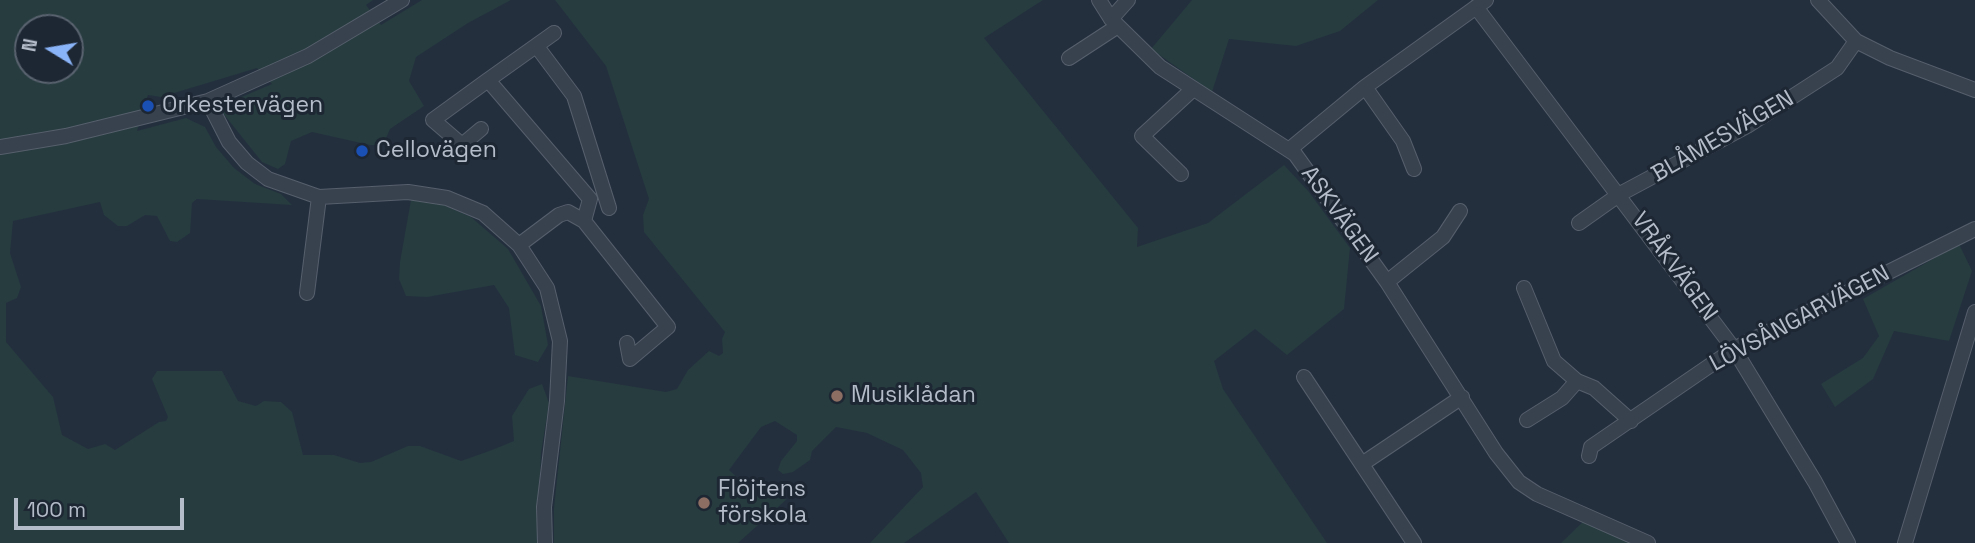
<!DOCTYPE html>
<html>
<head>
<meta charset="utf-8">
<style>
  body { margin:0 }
  #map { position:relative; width:1975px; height:543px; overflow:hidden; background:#242f3e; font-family:"Space Grotesk",sans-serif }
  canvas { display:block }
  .north { position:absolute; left:14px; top:14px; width:70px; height:70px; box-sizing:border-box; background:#1d2633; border:2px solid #59626f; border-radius:50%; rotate:281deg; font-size:19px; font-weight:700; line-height:28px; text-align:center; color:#b4bcc9 }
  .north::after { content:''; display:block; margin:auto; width:24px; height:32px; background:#8ab4f8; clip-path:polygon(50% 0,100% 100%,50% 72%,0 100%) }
  .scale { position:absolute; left:14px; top:498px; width:170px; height:32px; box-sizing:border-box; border:4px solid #b4bcc9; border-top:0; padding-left:9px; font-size:21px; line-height:24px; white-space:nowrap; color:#b4bcc9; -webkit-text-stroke:5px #1d2633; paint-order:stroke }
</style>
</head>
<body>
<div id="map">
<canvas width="1975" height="543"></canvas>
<div class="north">N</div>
<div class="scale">100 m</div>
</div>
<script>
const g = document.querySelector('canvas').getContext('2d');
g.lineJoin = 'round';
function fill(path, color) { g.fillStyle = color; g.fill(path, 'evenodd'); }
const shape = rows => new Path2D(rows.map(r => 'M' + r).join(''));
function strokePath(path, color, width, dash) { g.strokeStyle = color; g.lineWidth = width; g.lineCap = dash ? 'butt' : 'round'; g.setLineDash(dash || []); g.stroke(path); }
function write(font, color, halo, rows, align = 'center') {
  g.font = font + ' "Space Grotesk",sans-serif'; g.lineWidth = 6; g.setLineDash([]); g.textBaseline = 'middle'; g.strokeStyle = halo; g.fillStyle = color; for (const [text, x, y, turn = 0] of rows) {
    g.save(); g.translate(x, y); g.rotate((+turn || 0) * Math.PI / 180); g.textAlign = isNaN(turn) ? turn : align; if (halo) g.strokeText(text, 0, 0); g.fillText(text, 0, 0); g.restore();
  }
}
fill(shape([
  [0,0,373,0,366,5,381,25,422,0,511,0,468,23,416,57,409,81,424,106,390,129,383,145,370,145,312,132,291,141,285,164,278,169,262,162,218,107,272,84,257,68,161,97,148,95,137,131,186,118,205,127,216,147,234,168,255,184,281,194,292,205,197,199,192,203,190,233,177,242,170,241,157,216,145,215,127,226,118,226,104,215,100,202,13,221,10,253,21,287,17,298,6,303,6,342,53,397,62,435,88,449,105,444,115,450,159,422,166,421,168,417,152,379,157,371,222,371,238,401,256,406,264,401,281,402,292,412,303,455,334,455,360,463,371,462,408,446,420,446,461,461,492,450,514,441,512,416,529,389,542,384,549,403,541,453,537,543,0,543],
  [28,28,70,28,70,70,28,70],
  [555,0,1043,0,984,38,1138,228,1137,247,1208,223,1284,165,1309,192,1350,248,1344,309,1287,355,1255,329,1214,361,1223,389,1327,543,1009,543,976,492,904,543,870,543,923,487,921,473,903,450,867,433,836,427,812,451,810,460,793,472,783,474,778,470,781,461,797,441,797,435,775,421,761,427,729,470,758,496,787,499,738,543,554,543,554,508,568,376,666,392,677,389,688,370,709,351,719,356,723,353,722,339,725,332,644,232,643,215,649,199,606,66],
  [1192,0,1378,0,1340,31,1296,46,1229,39,1212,92,1151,49],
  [411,200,436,202,471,217,508,249,541,306,548,345,538,362,515,355,509,308,494,285,427,297,406,296,399,279,400,262],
  [1959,244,1972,271,1949,341,1894,331,1873,379,1835,407,1821,384,1863,358,1879,336,1863,299],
  [1589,516,1648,543,1561,543]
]), '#263c3f');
const minor = shape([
  [1099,0,1111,19,1160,67,1295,154,1387,282,1496,453,1519,482,1537,494,1648,543],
  [1818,0,1856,41,1890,58,1975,90],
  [1476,7,1734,349,1815,482,1848,543],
  [1111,19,1128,0],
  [538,48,574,96,609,208],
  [1069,58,1118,26],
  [488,80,554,33],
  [1365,87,1403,141,1414,169],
  [208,101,229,142,247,163,268,179,319,197,408,192,447,198,483,213,519,245,547,288,560,341,557,401,544,507,545,543],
  [481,129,462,145,433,120,488,80,590,199,584,221],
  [0,147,66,136,208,101,308,56,402,0],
  [1290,149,1365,87,1486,0],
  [1181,174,1142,136,1192,90],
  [1579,223,1620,194,1747,126,1837,68,1856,41],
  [519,245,559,215,568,212,584,221,668,327,630,359,627,343],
  [1387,282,1443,237,1460,211],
  [1524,288,1554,361,1577,381],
  [307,293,319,197],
  [1304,377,1414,543],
  [1527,420,1562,398,1577,381,1594,388,1631,421],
  [1589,456,1591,447,1734,349,1975,229],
  [1362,464,1462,397],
  [1905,543,1975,312]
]);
strokePath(minor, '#565f6c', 16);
strokePath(minor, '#38414e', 14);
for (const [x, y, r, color] of [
  [148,106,7,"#1a4fb4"],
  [362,151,7,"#1a4fb4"],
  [837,396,7,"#8d6e63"],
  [704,503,7,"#8d6e63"]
]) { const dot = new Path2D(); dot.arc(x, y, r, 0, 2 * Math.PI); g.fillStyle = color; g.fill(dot); strokePath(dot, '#1d2633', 2.5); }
write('23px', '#b4bcc9', '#1d2633', [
  ["Orkestervägen",162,106],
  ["Cellovägen",376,151],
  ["Musiklådan",851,396],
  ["Flöjtens",718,490],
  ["förskola",718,516]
], 'left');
write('23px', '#b4bcc9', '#1d2633', [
  ["BLÅMESVÄGEN",1723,137,-30],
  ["ASKVÄGEN",1339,215,54],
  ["VRÅKVÄGEN",1674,267,54],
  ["LÖVSÅNGARVÄGEN",1800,319,-28]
]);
</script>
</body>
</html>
